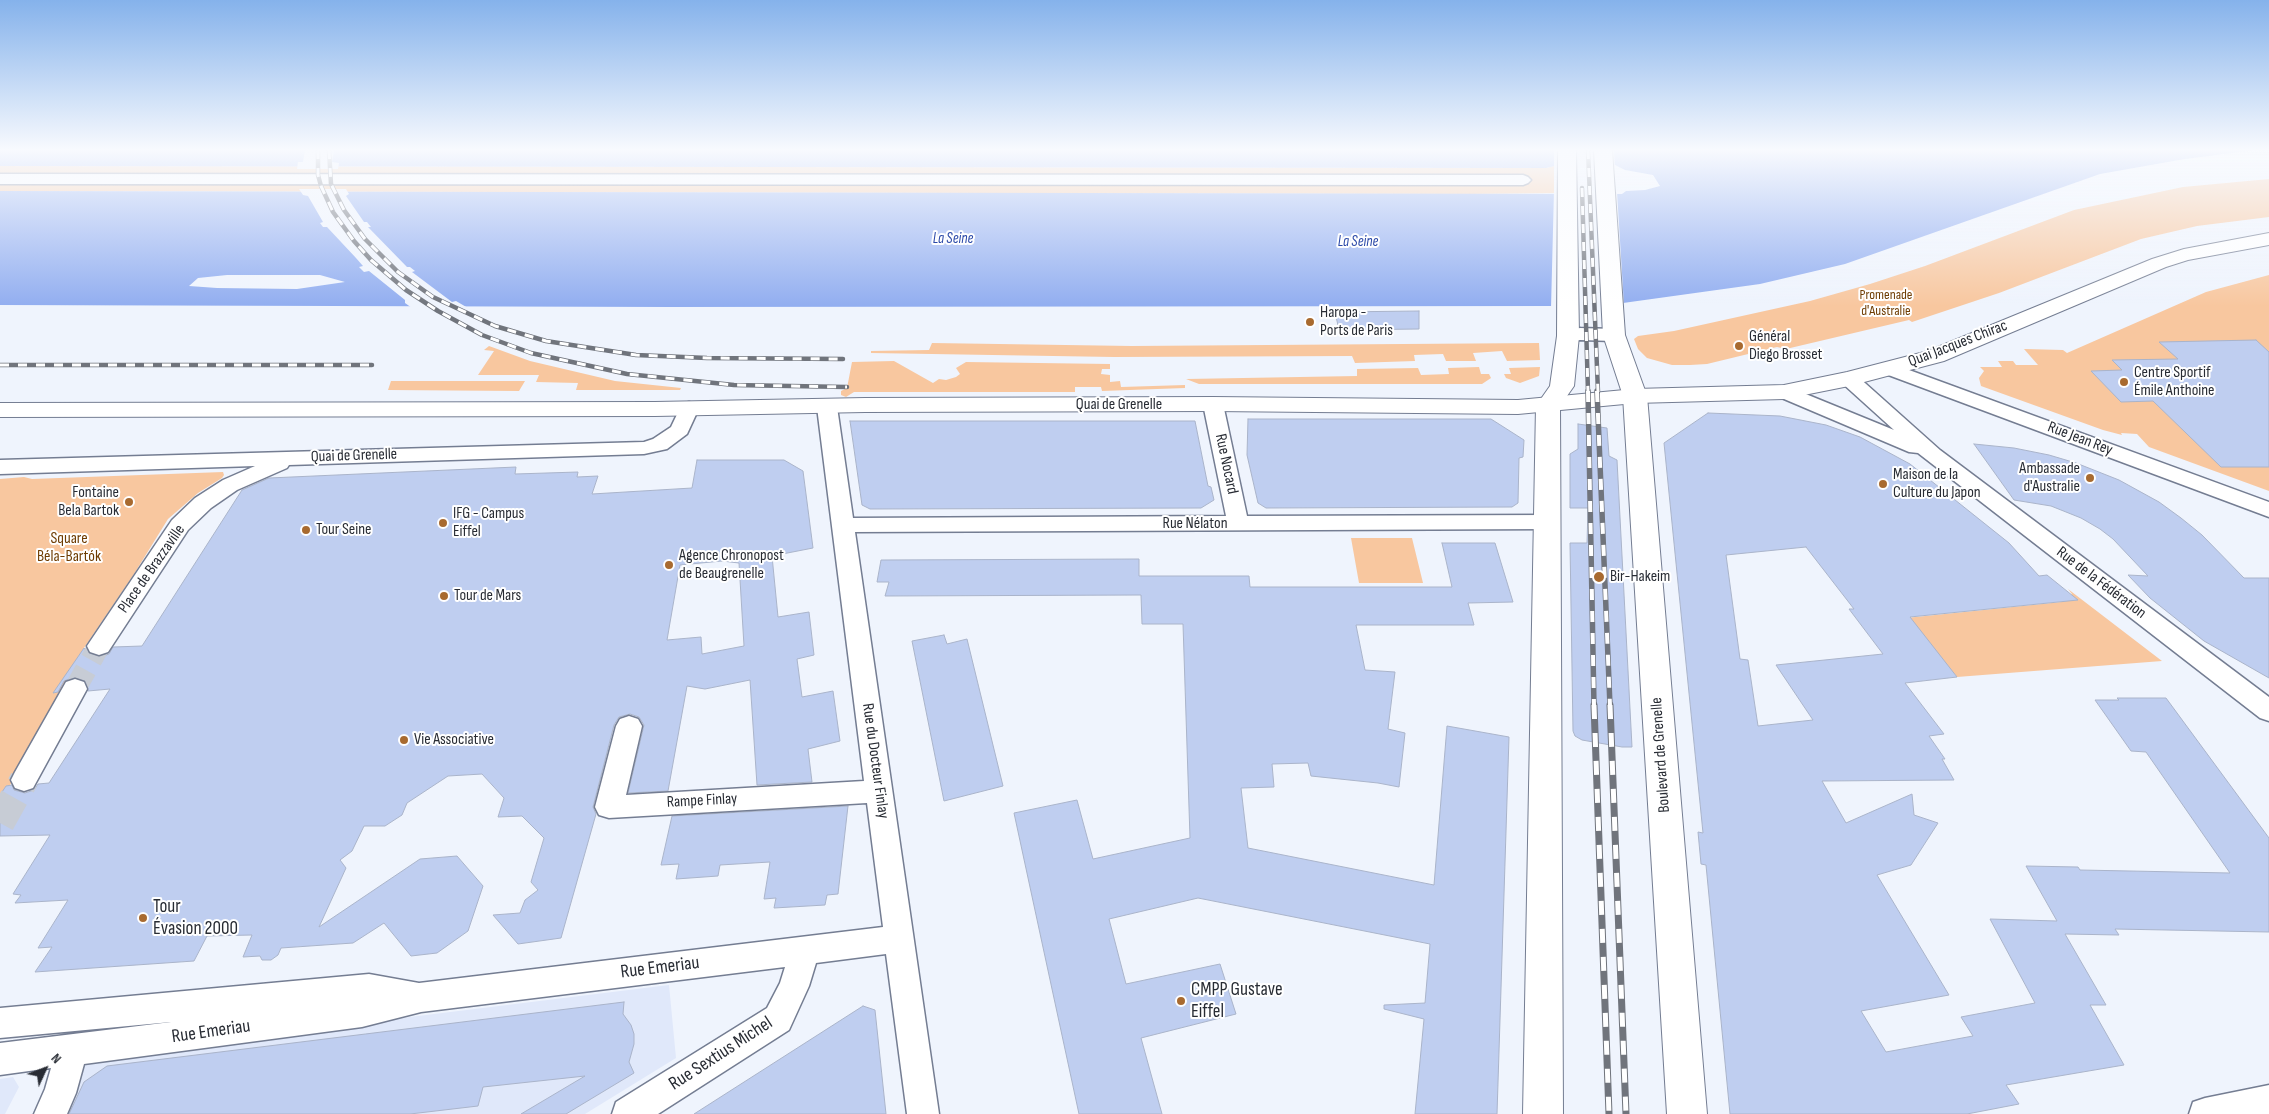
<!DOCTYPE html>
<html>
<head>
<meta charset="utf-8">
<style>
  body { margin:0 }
  #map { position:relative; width:2269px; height:1114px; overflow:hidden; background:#eff4fd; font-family:"Sofia Sans Condensed",sans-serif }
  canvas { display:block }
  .north { position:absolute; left:20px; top:1044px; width:50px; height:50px; -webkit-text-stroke:4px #fff; paint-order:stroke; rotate:47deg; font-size:14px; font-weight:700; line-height:20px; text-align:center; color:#282c34 }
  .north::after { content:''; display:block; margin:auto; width:18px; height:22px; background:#282c34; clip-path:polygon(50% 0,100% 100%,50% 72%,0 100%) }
</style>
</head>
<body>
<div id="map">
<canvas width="2269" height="1114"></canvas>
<div class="north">N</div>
</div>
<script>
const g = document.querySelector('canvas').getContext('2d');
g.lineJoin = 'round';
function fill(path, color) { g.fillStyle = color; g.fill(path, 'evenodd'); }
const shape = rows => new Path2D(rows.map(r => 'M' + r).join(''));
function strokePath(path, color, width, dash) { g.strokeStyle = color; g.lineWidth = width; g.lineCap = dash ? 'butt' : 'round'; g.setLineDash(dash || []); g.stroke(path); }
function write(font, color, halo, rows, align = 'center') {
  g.font = font + ' "Sofia Sans Condensed",sans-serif'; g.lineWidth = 4; g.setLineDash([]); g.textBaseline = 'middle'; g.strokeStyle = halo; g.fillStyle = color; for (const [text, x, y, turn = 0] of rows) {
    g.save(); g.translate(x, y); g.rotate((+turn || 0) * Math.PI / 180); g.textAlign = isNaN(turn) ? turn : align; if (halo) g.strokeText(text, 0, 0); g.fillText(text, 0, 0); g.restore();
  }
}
fill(shape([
  [669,985,676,1058,585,1114,58,1114,86,1057],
  [13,1077,19,1087,5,1114,0,1114,0,1079]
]), '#e0e8fa');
fill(shape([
  [0,166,1546,168,1554,166,1554,193,1472,194,0,191],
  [2269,179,2269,217,2197,226,2141,239,1999,293,1912,322,1909,320,1786,349,1777,347,1707,364,1690,365,1672,365,1647,358,1638,349,1634,339,1638,336,1674,331,1810,301,1870,284,1925,266,2074,210,2183,187],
  [2269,275,2269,491,2149,447,2137,434,2121,433,2122,435,2103,430,1981,386,1979,378,1984,371,1980,367,2002,367,1998,361,2013,361,2016,365,2038,365,2024,349,2063,350,2067,353,2206,292],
  [932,343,1132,346,1539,343,1540,360,1507,361,1502,351,1473,353,1476,361,1446,361,1443,354,1414,355,1415,361,1355,363,1352,356,1114,357,871,353,871,351,929,350],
  [489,346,530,361,615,381,681,388,680,390,576,390,578,383,536,382,539,375,478,375,494,351,484,350],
  [894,361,933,383,939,379,946,380,956,377,960,374,956,368,966,362,1110,364,1110,369,1102,369,1101,374,1110,375,1110,382,1120,381,1121,387,1185,385,1185,388,1102,391,1101,387,1075,387,1075,392,854,392,846,397,841,395,841,391,847,388,852,362],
  [1479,367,1481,374,1489,374,1491,378,1482,384,1199,384,1186,379,1357,376,1357,369,1418,368,1421,375,1449,374,1448,368],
  [1540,367,1539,376,1520,383,1506,378,1504,374,1511,374,1509,368],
  [391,381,525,381,519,391,388,390],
  [223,472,224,475,222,478,198,493,168,519,134,574,84,648,56,707,0,802,0,479,24,477,32,479],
  [1351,538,1412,538,1423,583,1359,583],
  [2068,589,2162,661,1957,677,1906,618,2061,602,2072,594]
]), '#f8c79f');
fill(shape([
  [0,150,2256,150,2185,159,2100,174,1845,264,1760,284,1623,303,1551,306,669,307,0,305,0,191,1622,194,1626,191,1645,190,1660,186,1653,175,1625,170,1615,165,1554,166,1546,168,0,166]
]), '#92aef0');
fill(shape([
  [305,150,334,150,332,162,339,163,338,169,297,169,298,162,303,162],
  [1554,150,1614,150,1615,169,1554,168],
  [299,189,346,189,349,194,346,196,364,222,367,222,371,227,368,227,407,267,410,267,415,271,412,272,452,302,456,301,468,308,412,308,405,303,405,300,369,271,364,272,359,267,363,266,356,258,327,227,323,227,320,223,323,222,308,196,303,195],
  [1554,190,1617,192,1624,305,1551,308],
  [227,275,320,275,345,282,297,289,217,288,189,286,198,278]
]), '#eff4fd');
const building = shape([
  [1419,311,1419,329,1339,330,1335,312,1419,311],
  [2256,340,2269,352,2269,467,2221,467,2153,401,2121,402,2091,371,2122,370,2112,360,2178,359,2159,342,2256,340],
  [1708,413,1780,416,1826,425,1860,437,1910,464,2009,543,2039,576,2047,575,2078,600,1910,617,1957,677,1905,683,1944,734,1929,736,1945,759,1942,759,1954,780,1822,781,1846,823,1912,794,1914,815,1938,823,1911,865,1877,875,1949,995,1861,1011,1886,1052,1973,1036,1961,1017,2035,1003,1990,919,2057,921,2026,866,2078,867,2080,870,2230,873,2146,752,2131,751,2095,700,2119,700,2117,698,2166,698,2269,838,2269,932,2115,929,2119,935,2065,934,2106,1005,2090,1005,2124,1065,2006,1085,2019,1104,1967,1114,1730,1114,1706,865,1701,864,1698,832,1703,833,1664,443,1708,413],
  [1806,547,1854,609,1849,609,1883,654,1776,665,1813,720,1758,726,1748,660,1740,659,1726,555,1806,547],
  [1248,419,1491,419,1524,440,1523,457,1519,458,1518,503,1512,507,1266,508,1258,503,1247,455,1248,419],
  [850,421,1195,421,1208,486,1211,487,1214,500,1201,508,870,509,862,505,850,421],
  [1578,424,1607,428,1609,456,1617,460,1632,747,1622,747,1582,740,1575,736,1573,731,1570,543,1587,543,1588,508,1570,508,1570,454,1578,449,1578,424],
  [1974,444,2014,448,2049,455,2076,463,2119,480,2159,502,2181,518,2202,535,2244,578,2269,578,2269,678,2204,641,2150,598,2128,575,2148,576,2113,539,2100,529,2081,518,2051,506,2014,500,1974,444],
  [697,460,784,460,803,471,813,548,772,556,778,617,809,612,814,655,797,659,802,697,833,691,840,741,808,749,812,782,757,785,750,680,705,689,687,686,668,791,628,793,644,725,639,717,630,714,619,717,614,725,593,807,596,814,561,938,518,944,493,915,520,913,525,900,538,890,531,882,544,838,522,816,498,817,504,798,482,774,448,776,407,803,402,815,385,826,364,826,352,851,340,860,346,868,319,927,420,859,457,856,483,886,468,931,437,953,411,956,384,923,353,943,281,948,278,955,271,960,262,960,260,956,243,957,252,935,207,936,194,961,35,972,52,947,38,948,68,900,15,903,21,895,13,894,50,835,0,836,0,795,6,786,12,785,14,790,25,793,34,790,38,784,49,783,110,689,88,691,86,681,74,677,64,681,58,692,53,693,84,648,89,654,100,657,109,654,113,647,142,646,242,490,269,478,516,467,515,474,578,472,577,477,598,476,592,494,692,488,697,460],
  [722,561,739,563,744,646,702,654,701,637,667,640,680,565,722,561],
  [1442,543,1495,543,1513,602,1468,603,1474,625,1356,625,1365,670,1395,672,1388,729,1405,733,1399,787,1378,783,1311,776,1308,763,1272,764,1274,787,1241,788,1248,848,1434,885,1447,726,1509,737,1497,1114,1415,1114,1424,1019,1384,1009,1384,1005,1425,1003,1430,944,1198,898,1109,919,1126,984,1220,964,1236,1014,1141,1038,1162,1114,1079,1114,1014,813,1077,800,1093,859,1190,838,1183,624,1142,624,1141,595,885,596,889,582,877,582,881,560,1139,559,1139,576,1249,576,1250,587,1452,587,1442,543],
  [944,635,947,644,967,639,1003,786,944,801,912,641,944,635],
  [848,806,838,894,827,895,825,905,774,908,776,898,764,899,770,862,720,865,718,876,676,879,679,864,661,865,672,816,848,806],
  [624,1002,623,1014,631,1025,634,1034,634,1044,629,1062,634,1073,566,1114,521,1114,585,1076,483,1087,478,1106,410,1114,69,1114,84,1082,107,1066,624,1002],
  [863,1006,875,1010,886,1114,694,1114,863,1006]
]);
fill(building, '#bfcef0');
strokePath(building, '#aab4ca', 1);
strokePath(shape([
  [75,689,99,646]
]), '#c7ccd5', 22, [22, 11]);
strokePath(shape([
  [0,823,24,780]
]), '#c7ccd5', 29, [29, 14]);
const street = shape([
  [0,174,1523,175,1528,177,1531,180,1528,183,1523,185,0,184,0,174],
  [1580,328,1614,329,1620,331,1623,335,1620,339,1614,341,1580,340,1568,342,1562,340,1559,336,1562,332,1580,328],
  [1890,363,2269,502,2269,517,1883,373,1881,369,1883,365,1890,363],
  [1849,373,1856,375,1940,450,2269,697,2269,721,2260,718,1918,453,1909,452,1777,396,1774,392,1777,388,1784,386,1791,388,1894,430,1842,383,1839,379,1842,375,1849,373],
  [1213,398,1220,400,1223,404,1247,516,1548,515,1556,517,1559,522,1556,527,1548,529,855,532,939,1114,907,1114,886,954,816,963,809,986,789,1030,658,1114,612,1114,616,1102,767,1008,780,983,785,967,421,1012,362,1027,84,1064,76,1093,67,1114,34,1114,45,1089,51,1068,0,1075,0,1043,171,1022,0,1038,0,1008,369,974,419,983,883,927,867,803,609,818,599,815,595,807,616,726,620,719,629,716,638,719,642,726,626,795,864,781,817,407,820,403,827,401,834,403,837,407,853,518,1226,516,1203,404,1206,400,1213,398],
  [689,402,696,404,699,408,687,434,667,449,644,454,289,465,287,468,237,490,211,508,188,530,108,652,99,655,90,652,87,646,172,520,195,498,223,480,255,466,0,474,0,460,644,442,653,439,671,427,682,404,689,402],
  [75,679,84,682,87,689,33,788,24,791,15,788,11,780,15,772,66,682,75,679],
  [2269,1085,2269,1114,2189,1114,2193,1102,2205,1098,2269,1085]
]);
const secondary = shape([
  [1558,150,1576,150,1579,336,1574,386,1560,406,1563,1114,1523,1114,1536,406,1550,386,1557,336,1558,150],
  [1594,150,1612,150,1625,335,1647,396,1707,1114,1667,1114,1623,396,1603,335,1594,150]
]);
const primary = shape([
  [2269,233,2269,245,2188,260,2166,267,1944,361,1849,386,1784,399,1635,403,1518,414,1213,411,865,412,655,416,0,417,0,403,655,402,865,398,1213,397,1518,400,1635,389,1784,385,1847,372,1928,351,2152,259,2184,249,2269,233]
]);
strokePath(street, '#747d92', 3);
strokePath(secondary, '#747d92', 2);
strokePath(primary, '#747d92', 2);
fill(street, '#fff');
fill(secondary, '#fff');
fill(primary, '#fff');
const railFar2 = shape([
  [318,150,318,175,321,186,333,212,354,241,371,260,406,290,438,311,482,335,531,353,627,374,734,385,847,387],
  [329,150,331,184,344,210,365,239,398,272,433,297,495,326,546,341,636,355,707,358,843,359],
  [1588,150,1598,392],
  [1582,188,1588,392],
  [0,365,372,365]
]);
const railFar1 = shape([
  [1588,391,1594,706],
  [1597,391,1610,706]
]);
const rail = shape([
  [1594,705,1609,1114],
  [1610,705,1626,1114]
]);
strokePath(railFar2, '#70747c', 4.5);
strokePath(railFar1, '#70747c', 5.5);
strokePath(rail, '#70747c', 7);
strokePath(railFar2, '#fff', 3, [9]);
strokePath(railFar1, '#fff', 4, [11]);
strokePath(rail, '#fff', 5, [14]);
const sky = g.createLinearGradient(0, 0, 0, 306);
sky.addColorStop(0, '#85b2eb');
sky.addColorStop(0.49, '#f8fafe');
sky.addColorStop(1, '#f8fafe00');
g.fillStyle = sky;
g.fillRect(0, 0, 2269, 306);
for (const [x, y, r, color] of [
  [1310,322,5,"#a86a2f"],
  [1739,346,5,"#a86a2f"],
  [2124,382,5,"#a86a2f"],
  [2090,478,5,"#a86a2f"],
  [1883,484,5,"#a86a2f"],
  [129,502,5,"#a86a2f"],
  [443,523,5,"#a86a2f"],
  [306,530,5,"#a86a2f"],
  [669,565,5,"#a86a2f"],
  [1599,577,6,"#a86a2f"],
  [444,596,5,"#a86a2f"],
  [404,740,5,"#a86a2f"],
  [143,918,5,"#a86a2f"],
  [1181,1001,5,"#a86a2f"]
]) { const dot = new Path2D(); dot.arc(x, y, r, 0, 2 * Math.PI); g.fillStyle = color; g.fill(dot); strokePath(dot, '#fff', 2); }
write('14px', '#6e3c02', '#fff', [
  ["Promenade",1886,295],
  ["d'Australie",1886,311]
]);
write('italic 15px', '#2b49a8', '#fff', [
  ["La Seine",953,239],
  ["La Seine",1358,242]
]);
write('16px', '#282c34', '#fff', [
  ["Haropa -",1320,313],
  ["Ports de Paris",1320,331],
  ["Général",1749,337],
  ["Diego Brosset",1749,355],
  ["Centre Sportif",2134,373],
  ["Émile Anthoine",2134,391],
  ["Ambassade",2080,469,"right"],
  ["d'Australie",2080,487,"right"],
  ["Maison de la",1893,475],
  ["Culture du Japon",1893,493],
  ["Fontaine",119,493,"right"],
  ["Bela Bartok",119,511,"right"],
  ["IFG - Campus",453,514],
  ["Eiffel",453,532],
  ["Tour Seine",316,530],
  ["Agence Chronopost",679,556],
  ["de Beaugrenelle",679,574],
  ["Bir-Hakeim",1610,577],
  ["Tour de Mars",454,596],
  ["Vie Associative",414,740]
], 'left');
write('16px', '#282c34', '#fff', [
  ["Quai Jacques Chirac",1958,344,-21],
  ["Quai de Grenelle",1119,405],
  ["Rue Jean Rey",2080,439,21],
  ["Quai de Grenelle",354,456,-2],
  ["Rue Nocard",1226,464,78],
  ["Rue Nélaton",1195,524],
  ["Place de Brazzaville",152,569,-55],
  ["Rue de la Fédération",2101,583,37],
  ["Boulevard de Grenelle",1661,755,-94],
  ["Rue du Docteur Finlay",875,761,82],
  ["Rampe Finlay",702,801,-3]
]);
write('16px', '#6e3c02', '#fff', [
  ["Square",69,539],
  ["Béla-Bartók",69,557]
]);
write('19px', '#282c34', '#fff', [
  ["Tour",153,907],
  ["Évasion 2000",153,929],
  ["CMPP Gustave",1191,990],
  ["Eiffel",1191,1012]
], 'left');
write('19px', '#282c34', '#fff', [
  ["Rue Emeriau",660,968,-7],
  ["Rue Emeriau",211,1032,-8],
  ["Rue Sextius Michel",721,1054,-33]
]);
</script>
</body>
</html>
